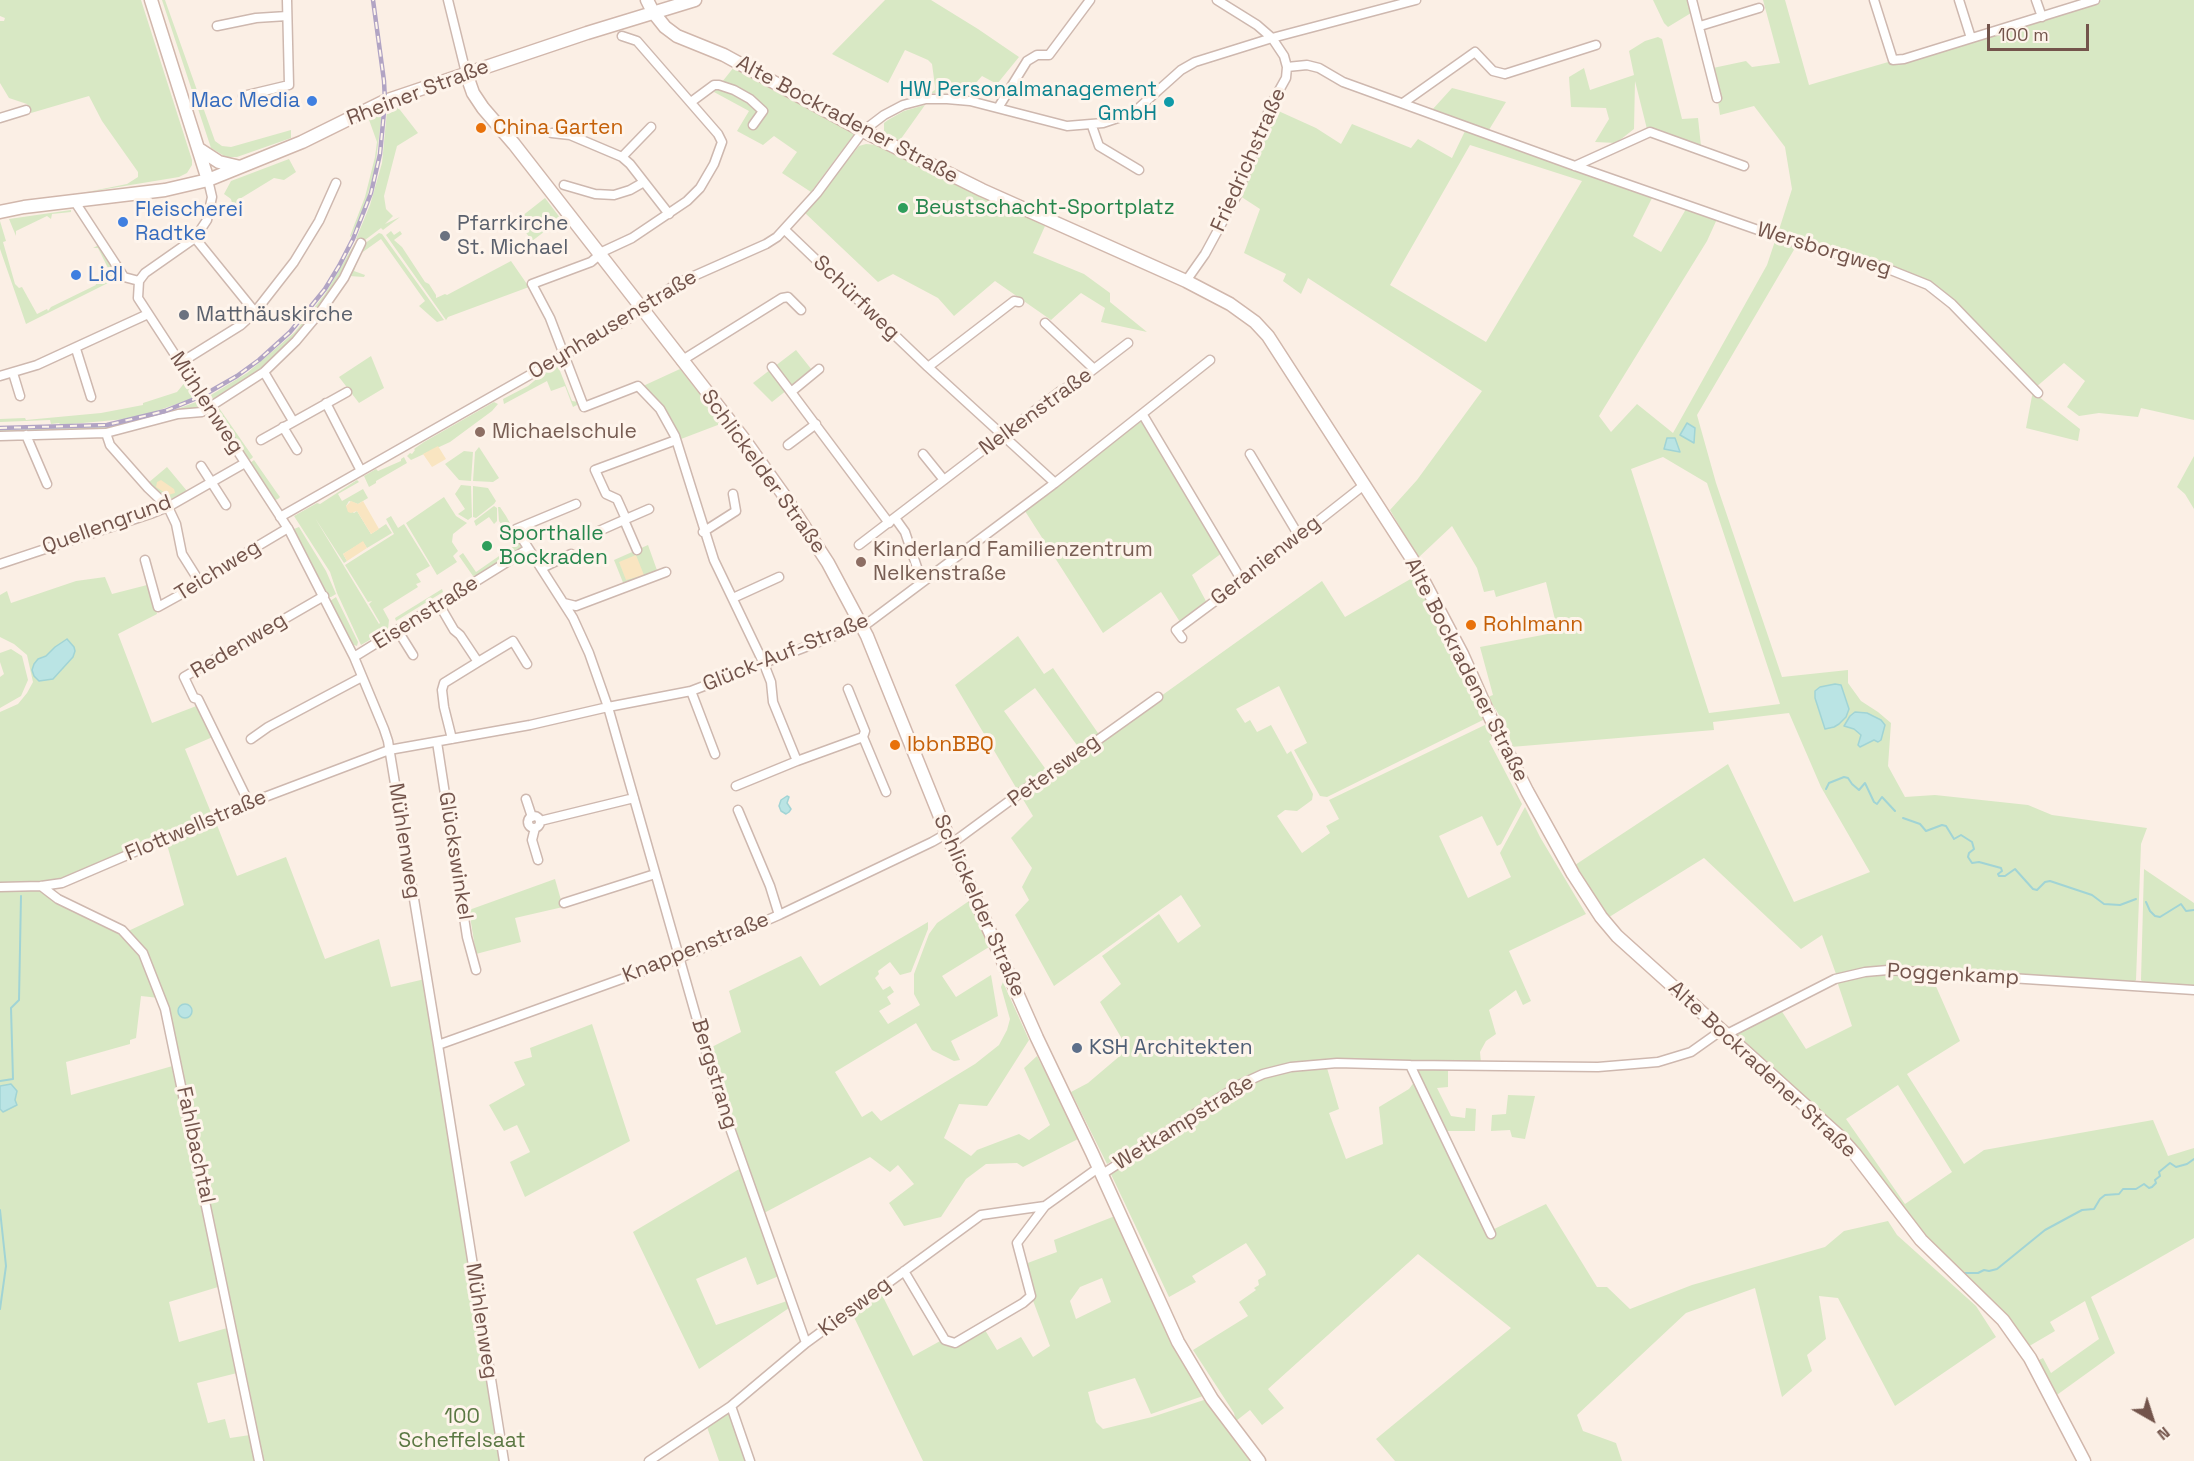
<!DOCTYPE html>
<html>
<head>
<meta charset="utf-8">
<style>
  body { margin:0 }
  #map { position:relative; width:2194px; height:1461px; overflow:hidden; background:#fbefe5; font-family:"Space Grotesk",sans-serif }
  canvas { display:block }
  .north { position:absolute; left:2122px; top:1389px; width:60px; height:60px; -webkit-text-stroke:4px #fef4eb; paint-order:stroke; rotate:141deg; font-size:16px; font-weight:700; line-height:24px; text-align:center; color:#73544b }
  .north::after { content:''; display:block; margin:auto; width:21px; height:27px; background:#73544b; clip-path:polygon(50% 0,100% 100%,50% 72%,0 100%) }
  .scale { position:absolute; left:1987px; top:24px; width:102px; height:27px; box-sizing:border-box; border:3px solid #73544b; border-top:0; padding-left:8px; font-size:18px; line-height:21px; white-space:nowrap; color:#73544b; -webkit-text-stroke:4px #fef4eb; paint-order:stroke }
</style>
</head>
<body>
<div id="map">
<canvas width="2194" height="1461"></canvas>
<div class="north">N</div>
<div class="scale">100 m</div>
</div>
<script>
const g = document.querySelector('canvas').getContext('2d');
g.lineJoin = 'round';
function fill(path, color) { g.fillStyle = color; g.fill(path, 'evenodd'); }
const shape = rows => new Path2D(rows.map(r => 'M' + r).join(''));
function strokePath(path, color, width, dash) { g.strokeStyle = color; g.lineWidth = width; g.lineCap = dash ? 'butt' : 'round'; g.setLineDash(dash || []); g.stroke(path); }
function write(font, color, halo, rows, align = 'center') {
  g.font = font + ' "Space Grotesk",sans-serif'; g.lineWidth = 6; g.setLineDash([]); g.textBaseline = 'middle'; g.strokeStyle = halo; g.fillStyle = color; for (const [text, x, y, turn = 0] of rows) {
    g.save(); g.translate(x, y); g.rotate((+turn || 0) * Math.PI / 180); g.textAlign = isNaN(turn) ? turn : align; if (halo) g.strokeText(text, 0, 0); g.fillText(text, 0, 0); g.restore();
  }
}
fill(shape([
  [0,0,141,0,192,160,192,165,187,173,179,177,82,193,127,184,138,177,138,172,102,121,89,96,31,113,27,104,9,98,0,83,0,21,4,21,5,18,0,16],
  [162,0,165,0,215,141,222,146,231,147,291,130,291,138,237,157,226,157,211,148],
  [885,0,931,0,978,29,1019,57,997,84,982,76,973,86,941,82,942,89,947,93,930,93,935,90,935,86,932,64,928,60,905,50,888,83,832,54],
  [1653,0,1688,0,1691,13,1668,27,1664,23],
  [1763,0,1785,0,1809,85,2102,0,2194,0,2194,420,2141,408,2138,417,2099,413,2079,416,2067,407,2085,381,2064,363,2035,388,1942,292,1778,233,1792,189,1785,147,1754,106,1720,115,1713,68,1746,61,1752,67,1780,63],
  [1658,37,1662,39,1682,119,1698,118,1701,146,1652,130,1651,128,1647,129,1635,81,1634,129,1616,143,1595,142,1609,119,1606,108,1571,107,1569,77,1584,68,1590,90,1634,75,1629,51,1645,41],
  [734,67,855,133,811,192,782,173,797,152,774,136,763,145,737,131,749,111,714,92],
  [1452,88,1506,102,1484,138,1653,196,1633,236,1661,252,1686,209,1717,219,1707,241,1599,416,1611,432,1637,404,1673,433,1767,265,1775,241,1795,248,1697,415,1716,483,1782,677,1848,670,1848,683,1861,701,1878,712,1891,723,1888,766,1905,797,1935,795,2028,805,2052,815,2147,828,2141,844,2136,980,2132,985,1866,969,1836,974,1822,935,1801,949,1704,858,1606,919,1572,867,1728,764,1794,902,1870,872,1821,787,1789,713,1713,722,1714,730,1511,747,1509,731,1488,697,1493,695,1480,647,1558,632,1546,582,1496,597,1494,590,1484,592,1477,568,1452,526,1418,558,1390,510,1417,480,1482,391,1308,278,1301,294,1283,281,1286,274,1244,253,1260,209,1240,196,1274,109,1316,128,1341,144,1352,124,1411,148,1418,139,1452,158,1465,131,1466,123,1432,110],
  [1470,145,1582,181,1486,342,1390,285],
  [1663,457,1707,483,1780,704,1709,713,1631,469],
  [1820,687,1847,702,1849,709,1824,725],
  [1855,712,1867,713,1885,725,1881,736,1861,747,1858,745,1862,735,1854,728,1844,726],
  [925,105,898,143,884,135,884,123,888,120,904,111],
  [397,106,418,133,397,146,384,196,386,209,393,216,385,224,400,217,383,230,381,228,365,240,360,241,356,239,370,205,382,163,387,111],
  [382,113,375,169,365,205,351,237,350,236,365,197,375,157,377,142,368,117],
  [866,144,877,145,1045,226,1033,253,1084,274,1110,293,1110,302,1147,332,1101,322,1105,308,1081,293,1051,320,995,281,954,316,938,298,893,274,878,282,805,213,859,146],
  [289,159,296,172,284,180,274,178,238,200,239,207,233,207,231,199,224,194,231,181],
  [545,198,561,219,532,241,517,220],
  [71,210,71,217,71,212,52,214,51,219,47,216,16,231,16,236,9,219],
  [0,221,6,241,3,242,15,284,19,288,22,287,37,314,47,309,48,311,51,307,96,285,95,281,100,279,103,283,107,281,105,277,110,272,98,248,93,248,99,245,118,275,111,278,112,281,26,324,0,249],
  [391,231,394,235,400,231,402,234,394,240,402,247,425,282,429,284,436,295,436,298,445,294,447,295,511,261,529,287,448,317,446,320,386,235],
  [379,233,382,234,444,320,437,322,419,306,425,301,381,239,360,254,354,271,365,275,364,277,349,276,360,247],
  [355,243,359,244,323,307,268,365,234,388,213,399,211,395,247,373,295,332,325,294],
  [796,350,812,370,772,402,753,383],
  [371,356,384,388,359,403,339,377],
  [559,365,563,366,560,371,572,401,579,402,577,405,573,407,565,386,551,391,547,381,504,404,503,399,528,386,545,372],
  [680,369,723,423,681,439,663,407,643,386],
  [186,381,194,398,148,414,126,419,61,425,59,423,51,424,50,420,0,422,0,419,25,418,26,420,101,413,143,405,143,403,177,392],
  [2034,393,2080,429,2078,441,2026,428,2032,396],
  [196,402,200,410,113,429,0,434,0,430,113,426,169,412],
  [494,402,498,404,492,411,450,442,411,460,407,456,410,453,412,454,415,450,414,449,424,442],
  [219,408,253,457,251,459,249,460,219,415],
  [1141,421,1222,553,1192,575,1207,603,1180,622,1161,592,1103,633,1025,511],
  [479,447,499,478,493,482,473,481,475,452],
  [464,451,473,452,471,481,459,480,445,464],
  [2194,456,2194,509,2185,494,2177,487],
  [404,457,407,463,376,481,376,483,369,487,364,476,376,469,378,471,401,461,401,459],
  [254,460,277,493,280,497,278,499,275,500,250,463],
  [167,467,187,491,169,500,148,483],
  [357,480,359,482,338,494,342,501,363,489,368,498,358,504,349,501,346,506,354,513,357,511,371,534,386,524,392,533,367,548,363,542,343,554,347,561,344,563,315,518,379,624,380,623,369,604,372,601,368,602,345,565,394,534,386,519,391,516,398,528,404,524,430,566,416,574,421,582,416,584,418,587,383,609,389,620,388,629,361,645,337,593,330,572,294,516,317,503,320,504],
  [461,485,471,486,472,517,468,520,458,514,465,509,455,494],
  [473,486,488,488,496,501,494,504,476,518,473,517],
  [444,497,456,516,467,523,453,534,452,542,458,551,453,556,457,562,437,575,406,523],
  [494,506,497,508,497,521,494,524,489,517,476,526,474,521],
  [498,507,500,507,506,516,522,545,522,548,482,574,473,576,459,556,463,553,476,572,515,545,499,521],
  [299,527,326,571,336,594,331,597,328,597,303,550,294,529],
  [648,545,658,573,624,585,614,560],
  [105,577,112,594,151,584,157,614,118,634,152,723,199,705,215,736,185,749,212,815,56,881,0,885,0,712,18,704,27,693,33,682,27,655,14,644,0,637,0,595,7,591,11,603,76,581],
  [65,641,73,657,57,675,42,657,46,656],
  [1414,577,1440,617,1487,718,1327,797,1320,796,1294,750,1307,743,1279,686,1236,709,1245,723,1250,720,1257,732,1271,725,1287,754,1291,751,1313,794,1312,800,1297,811,1285,810,1277,816,1302,853,1330,833,1326,826,1339,819,1329,800,1489,723,1496,736,1489,741,1522,804,1501,844,1497,846,1482,816,1439,836,1468,898,1511,877,1500,853,1525,807,1540,837,1586,914,1509,951,1531,1001,1523,1005,1516,990,1489,1010,1496,1034,1486,1041,1480,1052,1481,1063,1448,1063,1448,1087,1437,1088,1451,1116,1465,1118,1466,1108,1476,1109,1475,1131,1443,1131,1415,1071,1416,1064,1274,1068,1127,1156,1125,1153,1107,1164,1071,1092,1088,1083,1128,1049,1100,1002,1121,984,1102,956,1159,914,1178,943,1201,926,1181,895,1054,986,1015,915,1029,900,1022,887,1032,868,1011,838,1033,816,1021,796,1322,581,1345,617],
  [442,589,443,592,396,621,395,618],
  [336,597,358,642,357,646,351,644,330,601],
  [1018,636,1044,674,1053,668,1100,736,1079,748,1035,688,1004,711,1047,771,1018,791,955,685],
  [11,649,22,656,28,680,21,696,0,708,0,677,4,674,0,662,0,653],
  [215,820,237,876,286,857,325,959,379,939,391,987,425,979,500,1461,262,1461,251,1397,175,1045,143,951,126,932,184,905,166,841],
  [2144,869,2194,903,2194,988,2145,986,2141,980],
  [555,879,563,907,515,918,521,942,476,954,469,910],
  [40,888,121,931,140,952,159,998,141,996,136,1038,130,1040,130,1044,66,1062,71,1095,176,1065,215,1258,218,1287,169,1302,179,1342,227,1328,237,1373,197,1383,208,1423,225,1419,230,1438,250,1435,256,1461,0,1461,0,889],
  [969,901,989,947,942,976,956,997,991,975,998,1016,951,1041,960,1060,954,1061,932,1050,916,1023,835,1072,862,1117,872,1111,881,1121,975,1064,999,1045,1007,1030,1010,1019,1001,987,1003,982,1029,1040,987,1106,959,1104,944,1138,971,1156,977,1150,1019,1134,1029,1140,1050,1125,1024,1068,1037,1056,1080,1138,1023,1167,1017,1163,986,1164,966,1179,941,1217,904,1226,889,1203,914,1184,898,1165,890,1172,870,1157,764,1213,721,1096,708,1049,741,1032,729,991,801,956,820,986,928,922,928,929,911,972,900,975,890,962,878,971,879,974,875,978,883,990,890,986,894,992,887,997,891,1004,879,1011,888,1024,920,1005,914,994,914,974,929,934,937,923],
  [1866,973,1931,975,1960,1041,1907,1074,1964,1164,1984,1150,2153,1120,2168,1156,2194,1148,2194,1238,2091,1297,2115,1353,2054,1397,2037,1361,2043,1358,2051,1373,2099,1339,2085,1301,2050,1322,2055,1331,2026,1348,1923,1240,1840,1134,1734,1034,1781,1010,1806,1049,1852,1026,1837,981],
  [1898,1085,1952,1172,1905,1204,1846,1119],
  [592,1024,630,1141,525,1197,510,1162,530,1152,517,1125,504,1131,489,1105,525,1085,514,1062,532,1057,530,1048],
  [1327,1068,1339,1109,1329,1113,1346,1159,1383,1144,1379,1107,1409,1089,1415,1081,1488,1232,1546,1204,1597,1287,1607,1287,1630,1309,1692,1285,1825,1247,1844,1231,1888,1221,1897,1235,1976,1306,1996,1337,1895,1406,1838,1298,1819,1296,1826,1339,1807,1355,1812,1371,1782,1397,1755,1288,1686,1313,1577,1415,1583,1431,1616,1443,1622,1461,1395,1461,1376,1439,1511,1328,1418,1254,1268,1389,1284,1408,1262,1425,1250,1410,1236,1421,1234,1413,1193,1350,1248,1316,1239,1302,1256,1290,1254,1288,1259,1285,1258,1280,1266,1275,1265,1271,1246,1243,1192,1276,1196,1282,1169,1297,1110,1172,1240,1087,1263,1076,1291,1069],
  [1508,1095,1535,1096,1525,1139,1512,1137,1510,1130,1491,1131,1492,1115,1506,1114],
  [741,1168,779,1276,757,1285,746,1257,696,1279,716,1325,787,1301,789,1308,699,1369,633,1232],
  [1115,1216,1206,1395,1151,1414,1135,1378,1088,1392,1096,1422,1103,1429,1152,1417,1207,1399,1256,1461,923,1461,852,1313,880,1291,913,1356,942,1340,955,1347,985,1330,997,1350,1021,1337,1033,1357,1050,1346,1032,1298,1025,1264,1057,1252,1054,1240],
  [1102,1278,1111,1302,1076,1319,1070,1301,1080,1287],
  [730,1412,745,1461,719,1461,707,1427]
]), '#d8e8c4');
fill(shape([
  [438,446,446,459,432,467,423,454],
  [161,480,174,489,175,493,168,495,156,487,157,482],
  [351,501,358,504,363,501,379,529,371,534,357,511,351,513,348,512,346,506],
  [363,541,367,548,347,561,343,554],
  [636,555,644,575,626,580,619,562]
]), '#f9e5c1');
const water = shape([
  [1687,423,1695,428,1694,443,1680,435,1687,423],
  [1667,438,1675,438,1680,452,1664,449,1667,438],
  [67,639,74,647,75,651,73,657,53,679,39,681,34,676,32,670,34,664,38,659,46,656,55,647,67,639],
  [1835,684,1841,685,1849,709,1846,717,1839,724,1834,727,1825,729,1815,698,1815,691,1820,687,1835,684],
  [1855,712,1867,713,1881,720,1885,725,1881,740,1878,742,1874,740,1860,747,1858,745,1861,735,1854,729,1844,726,1850,716,1855,712],
  [787,796,789,797,787,803,791,809,789,812,786,814,781,811,779,806,781,800,787,796],
  '178 1011a7 7 0 1 1 14 0a7 7 0 1 1-14 0Z',
  [11,1084,17,1091,15,1100,17,1105,3,1112,0,1109,0,1086,11,1084]
]);
fill(water, '#bae4e4');
strokePath(water, '#a1d4d5', 1.5);
strokePath(shape([
  [1826,789,1829,783,1844,777,1848,778,1852,784,1859,790,1865,783,1874,802,1877,804,1882,797,1895,811],
  [1903,818,1920,824,1926,831,1942,825,1946,826,1954,839,1961,835,1972,842,1974,849,1969,853,1968,857,1972,863,1979,862,2001,868,2002,871,1998,874,1999,876,2005,876,2015,869,2033,889,2037,890,2045,882,2050,881,2092,895,2104,904,2120,905,2136,899],
  [2146,902,2150,911,2155,916,2160,917,2181,904,2186,911,2194,910],
  [0,1081,13,1079,11,1008,19,1000,21,896],
  [0,1210,6,1266,0,1309],
  [1963,1273,1978,1273,1984,1270,1989,1271,1997,1269,2045,1230,2082,1210,2094,1209,2100,1199,2105,1195,2119,1194,2123,1189,2136,1189,2144,1184,2149,1188,2152,1187,2156,1183,2155,1180,2160,1176,2159,1172,2170,1163,2176,1167,2187,1164,2194,1159]
]), '#a1d4d5', 2);
const street = shape([
  [448,0,466,73],
  [1692,0,1717,98],
  [1874,0,1893,60,1904,59,2095,0],
  [1959,0,1971,38],
  [2036,0,2042,17],
  [217,26,256,18,287,16],
  [1700,26,1759,8],
  [622,36,637,41,718,134,722,142,714,164,700,188,687,201,632,238,604,251,591,262,532,284,550,318,584,407,638,386,660,409,675,436,714,560,764,664,771,682,773,702,797,761],
  [1287,67,1307,65,1319,68,1343,82,1575,166,1781,238,1883,267,1928,285,1952,304,2038,393],
  [243,96,289,85,287,0],
  [691,102,714,85,719,85,734,90,750,99,763,111,753,125],
  [1403,103,1475,52,1493,71,1505,74,1596,45],
  [998,108,1027,61,1037,55,1049,55,1090,0],
  [0,118,26,110],
  [1092,126,1099,146,1139,170],
  [552,133,570,135,622,157,630,164,669,214],
  [622,157,651,127],
  [1575,166,1650,132,1744,166],
  [208,180,212,197,207,220,195,238,145,273,139,281,138,298,289,530,354,657,384,729,388,741,438,1045,504,1461],
  [564,185,595,194,614,195,630,190,644,182],
  [75,202,124,277,139,281],
  [785,230,928,367,1055,483],
  [195,238,255,312],
  [1186,281,1205,254,1237,195,1271,105,1286,78,1287,67,1284,56,1272,38,1257,25,1217,0],
  [1045,323,1094,369],
  [76,349,91,397],
  [681,361,782,298,788,297,801,310],
  [180,363,241,325,255,312,294,262,319,221,336,183],
  [772,367,791,392],
  [928,367,1014,301,1019,302],
  [819,369,791,392,889,523],
  [264,372,293,421],
  [13,373,20,396],
  [0,376,37,365,148,314],
  [326,403,361,471],
  [1143,415,1242,581],
  [283,427,297,450],
  [106,433,110,445,148,488,168,507,176,524,182,554,199,581],
  [26,435,47,484],
  [0,436,106,433,178,414,202,412,264,372,296,341,321,311,344,278,361,243],
  [261,440,347,392],
  [788,445,816,424],
  [923,454,944,480],
  [1250,454,1299,536],
  [201,466,226,505],
  [576,504,516,529,573,618,589,653,608,707,719,1097,806,1343],
  [280,517,628,319,640,308,678,283,766,244,777,237,817,193,863,131,884,115,903,105,926,99,947,99,970,101,1067,126,1103,123,1133,113,1181,70,1195,62,1272,38,1416,0],
  [895,518,905,532,922,582],
  [626,519,649,509],
  [624,520,637,550],
  [703,532,736,511,733,494],
  [590,535,626,519,617,499,606,494,595,470,676,440],
  [859,545,1059,392,1081,379,1128,343],
  [145,560,158,607,187,591,199,581,288,528],
  [0,564,153,513,168,507,245,463],
  [542,568,571,554],
  [733,598,779,577],
  [564,603,576,606,666,572],
  [440,606,454,630,460,635,478,662,513,641,527,664],
  [398,631,413,655],
  [1182,638,1176,630,1242,581,1364,485],
  [354,657,528,549],
  [691,691,715,754],
  [863,737,886,792],
  [251,739,268,727,362,677],
  [452,739,444,707,442,690,444,683,478,662],
  [437,742,467,937,476,970],
  [736,786,797,761,863,737,865,731,848,689],
  [526,799,532,817],
  [249,803,198,699,194,698,184,677,324,596],
  [738,810,770,886,779,915],
  '528 822a6 6 0 1 1 12 0a6 6 0 1 1-12 0Z',
  [540,821,634,798],
  [535,828,532,840,538,860],
  [951,844,1027,788,1039,782,1158,697],
  [41,886,58,899,122,930,143,953,165,1009,259,1461],
  [0,887,41,886,62,883,249,803,389,750,530,725,608,707,691,691,868,623,1055,483,1210,360],
  [564,903,655,874],
  [1727,1034,1835,979,1865,972,1888,970,2194,990],
  [438,1045,680,958,779,915,932,842,946,834],
  [1410,1065,1598,1067,1658,1062,1691,1052,1722,1030],
  [1101,1175,1239,1085,1263,1074,1291,1067,1337,1063,1410,1065,1491,1234],
  [904,1271,945,1340,955,1343,1023,1303,1031,1296,1017,1243,1045,1206],
  [649,1461,731,1406],
  [750,1461,731,1406,806,1343,981,1215,1045,1206,1098,1168]
]);
const secondary = shape([
  [151,0,208,180],
  [647,0,653,12,665,27,677,36,724,55,863,131,982,190,1186,281,1230,304,1255,322,1268,336,1412,559,1462,654,1491,719,1527,791,1573,874,1601,917,1617,936,1839,1136,1855,1154,1921,1240,2003,1320,2030,1358,2084,1461],
  [466,73,473,93,483,108,514,144,743,438,783,494,828,563,867,636,951,844,1037,1038,1092,1153,1178,1342,1212,1399,1259,1461],
  [199,149,219,162,240,167],
  [0,212,24,207,165,190,208,180,302,142,385,101,587,33,695,0]
]);
strokePath(street, '#ceb8af', 11);
strokePath(secondary, '#d1b7ac', 15);
strokePath(street, '#fff', 8);
strokePath(secondary, '#fff', 12);
const rail = shape([
  [0,428,107,425,165,411,202,396,237,376,259,360,290,332,325,289,339,266,353,239,371,193,380,154,385,101,384,81,373,0]
]);
strokePath(rail, '#b1a4c4', 4.5);
strokePath(rail, '#fef4eb', 2, [7]);
for (const [x, y, r, color] of [
  [312,101,6,"#3f7fe0"],
  [1169,102,6,"#0f9aa8"],
  [481,128,6,"#e8710a"],
  [903,208,6,"#2e9e5b"],
  [123,222,6,"#3f7fe0"],
  [445,236,6,"#6b7280"],
  [76,275,6,"#3f7fe0"],
  [184,315,6,"#6b7280"],
  [480,432,6,"#8d6e63"],
  [487,546,6,"#2e9e5b"],
  [861,562,6,"#8d6e63"],
  [1471,625,6,"#e8710a"],
  [895,745,6,"#e8710a"],
  [1077,1048,6,"#5c6f8a"]
]) { const dot = new Path2D(); dot.arc(x, y, r, 0, 2 * Math.PI); g.fillStyle = color; g.fill(dot); strokePath(dot, '#fef4eb', 2); }
write('21px', '#0d838f', '#fef4eb', [
  ["HW Personalmanagement",1157,90],
  ["GmbH",1157,114]
], 'right');
write('21px', '#73544b', '#fef4eb', [
  ["Rheiner Straße",418,93,-21],
  ["Alte Bockradener Straße",847,120,28],
  ["Friedrichstraße",1249,160,-66],
  ["Wersborgweg",1824,250,17],
  ["Schürfweg",856,298,44],
  ["Oeynhausenstraße",613,325,-31],
  ["Mühlenweg",206,403,57],
  ["Nelkenstraße",1036,412,-36],
  ["Schlickelder Straße",763,472,54],
  ["Quellengrund",107,525,-20],
  ["Geranienweg",1266,561,-38],
  ["Teichweg",218,571,-32],
  ["Eisenstraße",426,613,-32],
  ["Redenweg",239,646,-31],
  ["Glück-Auf-Straße",786,653,-22],
  ["Alte Bockradener Straße",1466,670,63],
  ["Petersweg",1054,771,-36],
  ["Flottwellstraße",196,826,-23],
  ["Mühlenweg",404,841,81],
  ["Glückswinkel",455,856,81],
  ["Schlickelder Straße",979,906,66],
  ["Knappenstraße",696,948,-22],
  ["Poggenkamp",1953,975,3],
  ["Alte Bockradener Straße",1762,1070,43],
  ["Bergstrang",714,1074,73],
  ["Wetkampstraße",1184,1123,-32],
  ["Fahlbachtal",195,1145,78],
  ["Kiesweg",855,1307,-37],
  ["Mühlenweg",481,1321,81]
]);
write('21px', '#366cbe', '#fef4eb', [
  ["Mac Media",300,101,"right"],
  ["Fleischerei",135,210],
  ["Radtke",135,234],
  ["Lidl",88,275]
], 'left');
write('21px', '#c56008', '#fef4eb', [
  ["China Garten",493,128],
  ["Rohlmann",1483,625],
  ["IbbnBBQ",907,745]
], 'left');
write('21px', '#27864d', '#fef4eb', [
  ["Beustschacht-Sportplatz",915,208],
  ["Sporthalle",499,534],
  ["Bockraden",499,558]
], 'left');
write('21px', '#5b616d', '#fef4eb', [
  ["Pfarrkirche",457,224],
  ["St. Michael",457,248],
  ["Matthäuskirche",196,315]
], 'left');
write('21px', '#785e54', '#fef4eb', [
  ["Michaelschule",492,432],
  ["Kinderland Familienzentrum",873,550],
  ["Nelkenstraße",873,574]
], 'left');
write('21px', '#4e5e75', '#fef4eb', [
  ["KSH Architekten",1089,1048]
], 'left');
write('21px', '#5b7843', '#fef4eb', [
  ["100",462,1417],
  ["Scheffelsaat",462,1441]
]);
</script>
</body>
</html>
